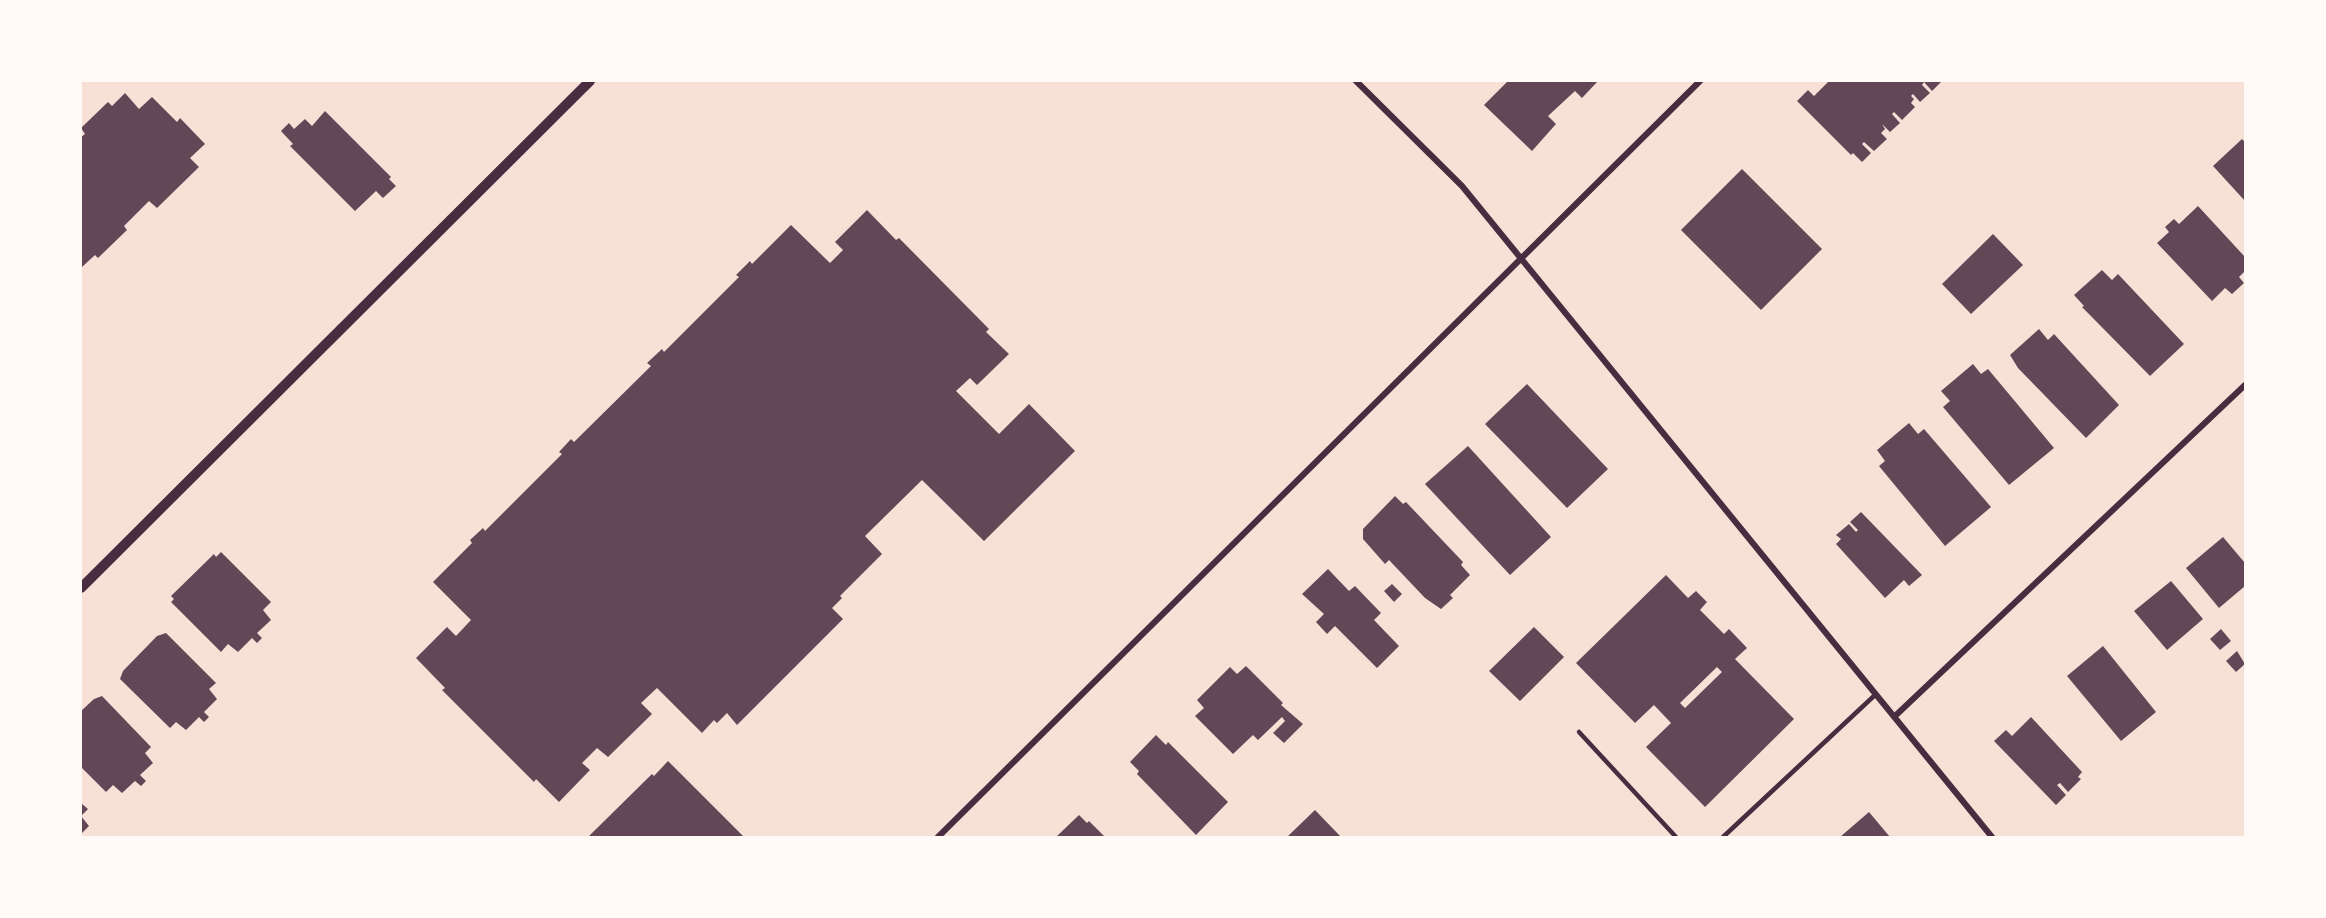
<!DOCTYPE html>
<html>
<head>
<meta charset="utf-8">
<style>
  body { margin:0 }
  #map { position:relative; width:2326px; height:918px; overflow:hidden; background:#f7e1d7; font-family:Bitter,serif }
  canvas { display:block }
  .frame { position:absolute; inset:0; border:82px solid #fffaf5; pointer-events:none }
</style>
</head>
<body>
<div id="map">
<canvas width="2326" height="918"></canvas>
<div class="frame"></div>
</div>
<script>
const g = document.querySelector('canvas').getContext('2d');
g.lineJoin = 'round';
function fill(path, color) { g.fillStyle = color; g.fill(path, 'evenodd'); }
const shape = rows => new Path2D(rows.map(r => 'M' + r).join(''));
function strokePath(path, color, width, dash) { g.strokeStyle = color; g.lineWidth = width; g.lineCap = dash ? 'butt' : 'round'; g.setLineDash(dash || []); g.stroke(path); }
fill(shape([
  [1508,81,1598,81,1582,98,1575,91,1548,116,1556,124,1532,151,1484,105],
  [1829,81,1942,81,1932,91,1924,82,1922,85,1930,93,1920,102,1913,94,1911,96,1914,99,1911,103,1915,107,1902,120,1894,112,1892,114,1900,123,1890,132,1882,124,1885,129,1881,133,1887,139,1874,151,1864,142,1862,144,1871,153,1862,162,1853,153,1851,155,1797,101,1808,90,1814,96],
  [125,93,139,109,152,97,177,122,180,118,205,144,190,158,199,167,157,208,149,201,124,226,127,230,98,258,95,255,82,267,81,137,85,134,81,128,108,102,112,106],
  [325,111,391,177,389,179,396,186,383,198,376,191,355,211,290,146,293,144,281,131,289,123,294,129,305,119,312,126],
  [2242,139,2245,142,2245,201,2213,166],
  [1742,169,1822,249,1761,310,1681,230],
  [2198,206,2245,257,2245,271,2239,277,2244,283,2232,294,2225,288,2212,301,2157,243,2169,232,2165,227,2174,219,2179,224],
  [867,210,896,240,899,238,989,329,986,332,1009,354,977,385,970,378,956,391,999,434,1029,404,1075,451,984,541,922,480,865,536,882,554,840,596,842,598,832,608,843,619,737,725,727,713,717,723,714,720,702,733,657,688,641,703,652,714,608,757,597,748,582,763,590,770,559,802,536,779,534,782,442,690,445,688,416,658,447,627,456,636,471,620,433,582,472,543,470,540,483,528,485,531,562,454,559,452,571,439,574,442,651,366,647,363,662,349,664,352,739,277,736,275,750,261,752,264,791,225,830,263,843,250,835,242],
  [1993,234,2023,265,1971,314,1942,284],
  [2102,270,2112,280,2118,274,2184,344,2150,376,2082,307,2084,306,2074,295],
  [2039,329,2048,340,2054,334,2119,405,2086,438,2018,368,2010,355],
  [1973,364,1981,374,1988,369,2054,448,2009,485,1943,407,1950,401,1941,391],
  [1527,384,1608,469,1567,508,1485,424],
  [1909,423,1918,434,1924,429,1991,507,1945,546,1879,466,1885,461,1877,450],
  [1468,446,1551,537,1510,575,1425,484],
  [1395,496,1403,504,1406,502,1463,562,1461,565,1470,575,1450,595,1453,598,1441,609,1425,598,1389,560,1385,564,1363,539,1363,529],
  [1861,512,1922,575,1909,586,1904,580,1885,598,1836,544,1841,539,1836,535,1849,524,1856,532,1858,530,1850,522],
  [2223,537,2245,563,2245,586,2219,608,2186,568],
  [221,552,271,602,263,610,271,620,257,633,262,638,257,643,252,638,238,652,228,644,221,652,171,602,174,599,171,596,214,554,216,557],
  [1328,569,1349,591,1355,586,1381,613,1374,620,1399,646,1377,668,1335,626,1327,634,1316,622,1324,614,1302,594],
  [1666,575,1688,598,1696,591,1707,602,1700,610,1724,634,1729,629,1747,648,1735,659,1794,719,1705,807,1646,747,1671,723,1654,705,1635,723,1576,663],
  [1717,667,1722,672,1685,708,1680,703],
  [2171,581,2203,619,2167,650,2134,611],
  [1392,584,1402,594,1394,602,1384,591],
  [1534,627,1564,657,1520,701,1489,671],
  [2221,629,2231,641,2220,650,2210,639],
  [166,633,216,683,209,689,217,699,204,712,209,717,204,722,199,717,186,730,176,722,170,728,120,679,123,671,157,636],
  [2103,646,2156,712,2121,741,2067,676],
  [2237,651,2245,664,2236,672,2226,661],
  [1246,666,1283,703,1281,705,1303,724,1284,743,1273,733,1285,721,1282,717,1258,740,1253,735,1233,754,1195,716,1204,708,1197,700,1230,667,1237,674],
  [102,696,151,747,145,753,153,763,140,775,146,781,141,786,135,781,122,793,113,785,106,792,81,767,81,711,94,699],
  [2031,717,2082,772,2078,777,2081,779,2068,792,2060,783,2057,785,2066,795,2056,805,1994,741,2006,730,2012,736],
  [1156,735,1166,745,1168,742,1228,802,1196,835,1137,774,1139,771,1130,762],
  [668,761,744,837,588,837,652,774,654,776],
  [81,803,88,809,81,816,89,826,81,834],
  [1315,810,1341,837,1287,837],
  [1869,812,1890,837,1840,837],
  [1079,815,1087,823,1089,821,1105,837,1056,837]
]), '#644757');
strokePath(shape([
  [1579,732,1676,837],
  [1723,837,1875,695]
]), '#4a2c40', 4.5);
strokePath(shape([
  [1356,81,1462,186,1992,837],
  [1894,717,2245,385],
  [938,837,1700,81]
]), '#4a2c40', 6);
strokePath(shape([
  [81,588,590,81]
]), '#4a2c40', 10);
</script>
</body>
</html>
